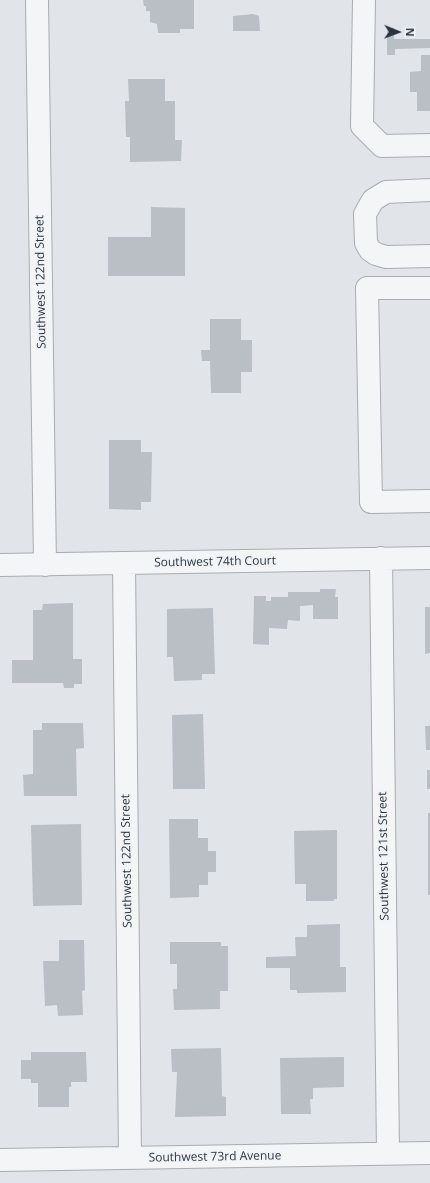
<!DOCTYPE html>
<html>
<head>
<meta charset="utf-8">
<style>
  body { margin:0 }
  #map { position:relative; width:430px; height:1183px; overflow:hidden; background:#e1e5e9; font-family:"Open Sans",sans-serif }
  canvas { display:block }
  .north { position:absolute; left:378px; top:12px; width:40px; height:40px; -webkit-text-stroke:3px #f1f4f6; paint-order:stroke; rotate:91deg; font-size:11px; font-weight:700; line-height:16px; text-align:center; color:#2b3540 }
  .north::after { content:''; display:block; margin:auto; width:14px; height:18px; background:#2b3540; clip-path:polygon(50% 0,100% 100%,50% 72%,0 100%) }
</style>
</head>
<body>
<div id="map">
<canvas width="430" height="1183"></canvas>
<div class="north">N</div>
</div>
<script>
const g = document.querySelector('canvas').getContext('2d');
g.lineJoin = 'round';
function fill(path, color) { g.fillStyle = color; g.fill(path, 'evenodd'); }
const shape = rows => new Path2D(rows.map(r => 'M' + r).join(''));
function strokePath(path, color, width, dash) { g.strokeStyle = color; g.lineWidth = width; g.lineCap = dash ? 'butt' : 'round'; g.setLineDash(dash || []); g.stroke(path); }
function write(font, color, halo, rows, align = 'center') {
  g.font = font + ' "Open Sans",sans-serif'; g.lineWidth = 4; g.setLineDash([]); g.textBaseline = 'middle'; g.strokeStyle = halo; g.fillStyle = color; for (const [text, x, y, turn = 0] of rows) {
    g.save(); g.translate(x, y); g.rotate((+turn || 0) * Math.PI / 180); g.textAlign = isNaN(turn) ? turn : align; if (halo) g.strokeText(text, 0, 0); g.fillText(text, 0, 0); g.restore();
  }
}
fill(shape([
  [143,0,194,0,194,29,180,29,180,33,158,33,157,24,150,22,150,11,146,11,146,6,144,6],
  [253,14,259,16,260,31,233,31,233,16],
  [387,28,394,28,394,39,430,39,430,48,395,49,395,55,387,55],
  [421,55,430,55,430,111,417,111,417,92,410,92,410,72,421,71],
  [128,79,165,79,165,101,175,101,175,140,182,140,181,161,130,162,130,137,126,137,125,101,129,101],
  [151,207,185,208,185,276,108,276,108,237,151,237],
  [210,319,241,319,241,340,252,340,252,372,241,372,241,393,211,393,210,361,202,361,201,350,210,350],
  [109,440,141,440,141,452,152,452,151,502,141,502,141,510,109,509],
  [320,589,336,589,335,597,338,597,338,619,313,619,313,605,300,606,300,621,288,620,287,629,269,628,269,645,253,644,254,596,266,596,266,601,271,601,271,597,288,597,288,592,320,592],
  [73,603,73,659,82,659,82,684,74,684,74,688,64,688,63,683,12,683,12,660,33,660,33,610,42,610,43,604],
  [425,607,430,607,430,653,425,654],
  [213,608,215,674,202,674,202,680,174,681,173,657,167,657,167,609],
  [203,714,205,789,173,789,172,715],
  [42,723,83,723,84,748,76,749,77,796,24,796,23,775,33,774,33,730,42,730],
  [425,726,430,726,430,750,426,750],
  [427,770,430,770,430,789,427,789],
  [428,813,430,813,430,895,428,895],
  [169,819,198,819,198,838,208,838,208,851,216,851,216,872,208,872,208,885,199,885,199,897,170,898],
  [81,824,82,905,33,906,31,825],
  [337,830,337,899,334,899,334,901,306,901,306,884,295,884,294,831],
  [340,924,340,967,346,967,346,992,297,993,297,990,290,990,290,968,266,968,266,957,296,956,295,937,307,937,307,925],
  [59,940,84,940,85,990,82,991,83,1015,58,1016,57,1005,45,1006,43,961,59,961],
  [170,942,221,942,221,946,228,946,228,991,220,991,220,1009,174,1010,173,989,177,989,177,964,170,964],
  [221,1048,222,1096,226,1097,226,1116,175,1117,177,1072,172,1072,171,1049],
  [31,1052,86,1052,87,1082,71,1082,71,1087,69,1087,69,1107,38,1107,38,1083,31,1083,31,1079,21,1079,21,1060,31,1060],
  [344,1057,344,1087,313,1088,313,1099,310,1099,311,1114,281,1114,280,1058]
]), '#b9bfc5');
const minor = shape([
  [37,0,45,565],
  [364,0,362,126,382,146,430,145],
  [430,190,386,192,373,200,365,214,366,243,370,250,376,254,386,257,430,256],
  [430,288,367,288,371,502,430,501],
  [381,558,388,1153],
  [124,563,130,1158],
  [0,565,430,558],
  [0,1160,430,1153]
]);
strokePath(minor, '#a7adb3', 24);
strokePath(minor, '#f4f5f7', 22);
write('12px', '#2b3540', '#f1f4f6', [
  ["Southwest 122nd Street",41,282,-91],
  ["Southwest 74th Court",215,562,-1],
  ["Southwest 121st Street",384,856,-91],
  ["Southwest 122nd Street",127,861,-91],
  ["Southwest 73rd Avenue",215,1157,-1]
]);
</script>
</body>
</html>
